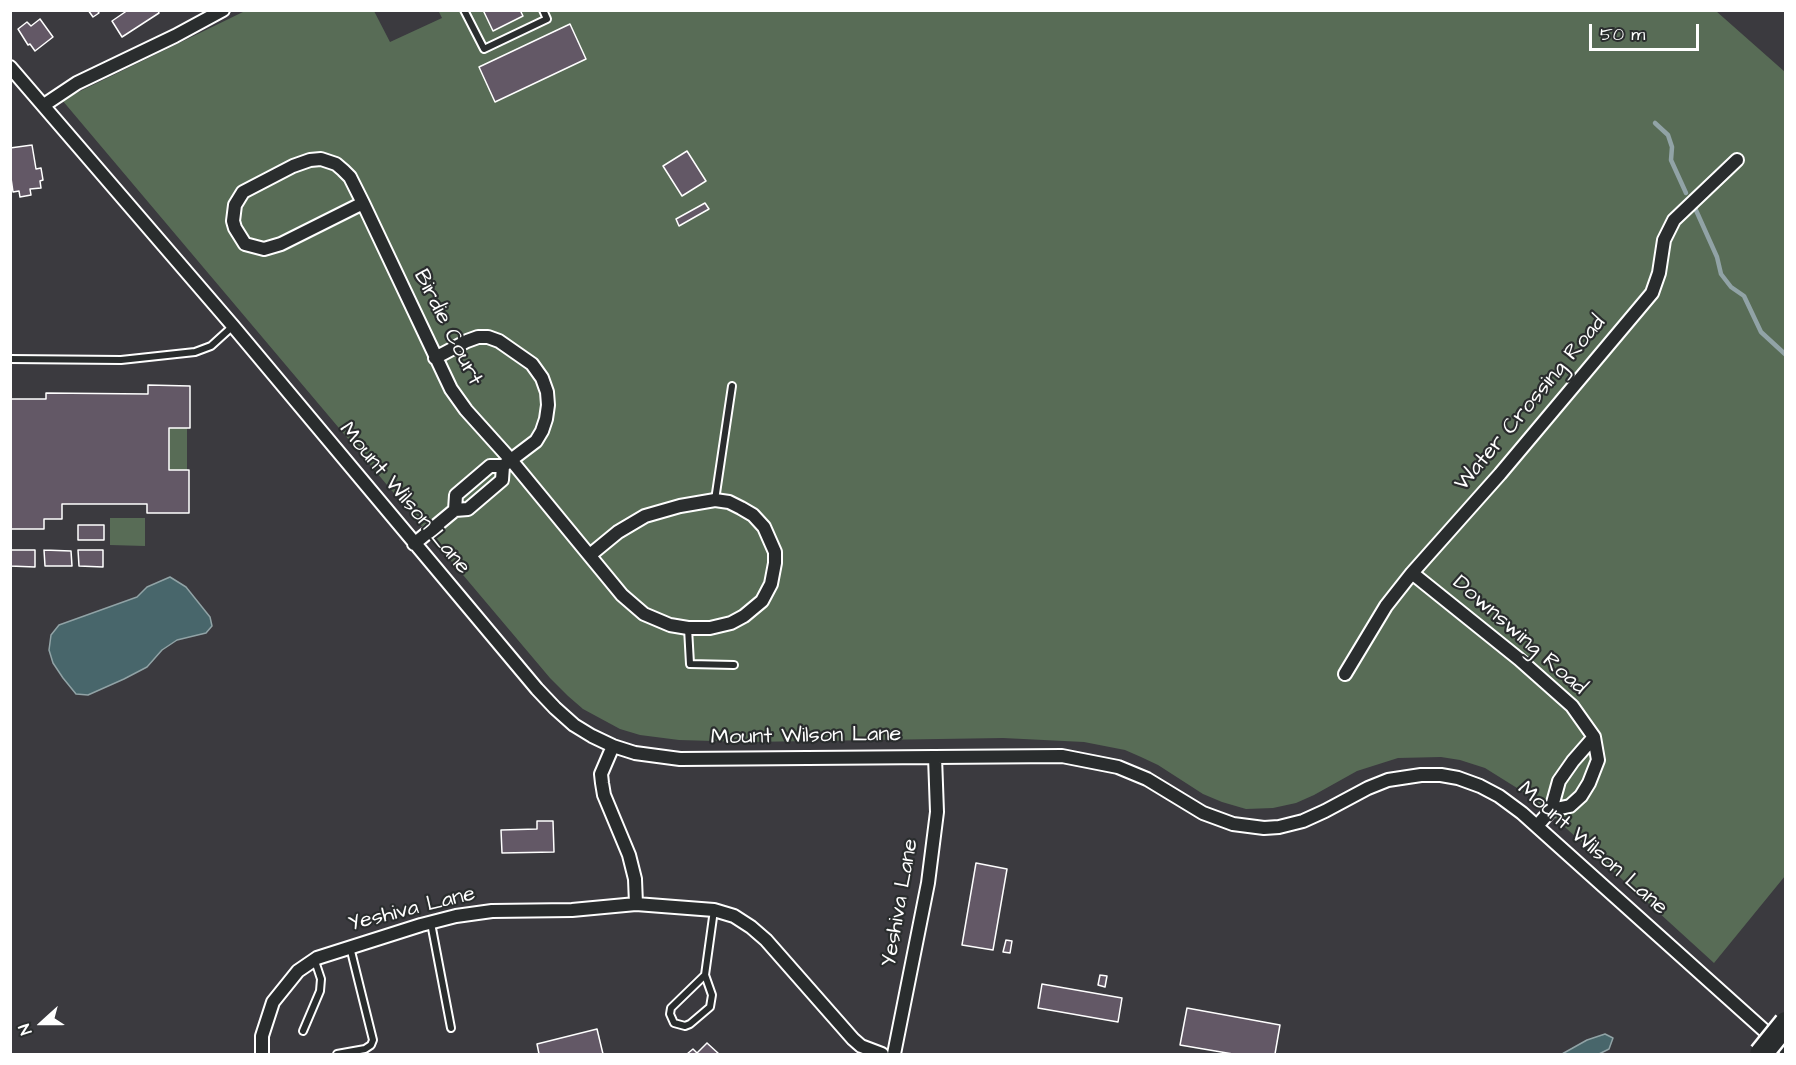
<!DOCTYPE html>
<html>
<head>
<meta charset="utf-8">
<style>
  body { margin:0 }
  #map { position:relative; width:1796px; height:1065px; overflow:hidden; background:#3b3a3f; font-family:"Architects Daughter",sans-serif }
  canvas { display:block }
  .frame { position:absolute; inset:0; border:12px solid #fff; pointer-events:none }
  .north { position:absolute; left:12px; top:993px; width:60px; height:60px; -webkit-text-stroke:4px #2a2d2e; paint-order:stroke; rotate:249deg; font-size:16px; font-weight:700; line-height:24px; text-align:center; color:#fff }
  .north::after { content:''; display:block; margin:auto; width:21px; height:27px; background:#fff; clip-path:polygon(50% 0,100% 100%,50% 72%,0 100%) }
  .scale { position:absolute; left:1589px; top:24px; width:110px; height:27px; box-sizing:border-box; border:3px solid #fff; border-top:0; padding-left:8px; font-size:18px; line-height:21px; white-space:nowrap; color:#fff; -webkit-text-stroke:4px #2a2d2e; paint-order:stroke }
</style>
</head>
<body>
<div id="map">
<canvas width="1796" height="1065"></canvas>
<div class="frame"></div>
<div class="north">N</div>
<div class="scale">50 m</div>
</div>
<script>
const g = document.querySelector('canvas').getContext('2d');
g.lineJoin = 'round';
function fill(path, color) { g.fillStyle = color; g.fill(path, 'evenodd'); }
const shape = rows => new Path2D(rows.map(r => 'M' + r).join(''));
function strokePath(path, color, width, dash) { g.strokeStyle = color; g.lineWidth = width; g.lineCap = dash ? 'butt' : 'round'; g.setLineDash(dash || []); g.stroke(path); }
function write(font, color, halo, rows, align = 'center') {
  g.font = font + ' "Architects Daughter",sans-serif'; g.lineWidth = 4.5; g.setLineDash([]); g.textBaseline = 'middle'; g.strokeStyle = halo; g.fillStyle = color; for (const [text, x, y, turn = 0] of rows) {
    g.save(); g.translate(x, y); g.rotate((+turn || 0) * Math.PI / 180); g.textAlign = isNaN(turn) ? turn : align; if (halo) g.strokeText(text, 0, 0); g.fillText(text, 0, 0); g.restore();
  }
}
fill(shape([
  [438,10,1716,11,1785,72,1785,876,1714,963,1533,798,1485,768,1460,760,1441,757,1398,758,1357,771,1314,795,1296,803,1273,808,1246,809,1222,802,1203,794,1158,765,1141,757,1125,750,1084,742,1003,738,748,742,679,740,640,735,620,729,583,709,568,696,550,678,62,100,245,11,374,11,390,42,442,18],
  [169,428,187,428,187,470,169,470],
  [110,518,145,518,145,546,110,545]
]), '#586c56');
const water = shape([
  [170,577,186,587,210,617,212,626,206,633,177,640,162,650,147,667,124,679,88,695,76,694,63,678,53,663,49,650,51,635,59,625,137,597,147,587,170,577],
  [1605,1034,1613,1038,1609,1049,1599,1054,1562,1054,1587,1040,1605,1034]
]);
fill(water, '#48666b');
strokePath(water, '#91a3a6', 1.5);
strokePath(shape([
  [1655,123,1668,135,1672,147,1671,160,1686,193],
  [1695,208,1717,257,1721,274,1731,287,1744,296,1761,332,1786,355]
]), '#91a3a6', 4.5);
const building = shape([
  [88,10,97,10,99,13,93,17,88,10],
  [128,10,158,10,159,13,122,37,112,21,128,10],
  [483,10,520,10,523,16,493,31,483,10],
  [40,19,53,37,35,51,30,44,28,45,18,29,27,22,31,26,40,19],
  [570,24,586,59,495,102,479,67,570,24],
  [32,145,36,169,41,168,43,180,40,181,41,188,30,189,31,195,20,197,19,191,13,192,10,171,10,148,32,145],
  [687,151,706,181,682,196,663,166,687,151],
  [705,203,709,209,679,226,676,219,705,203],
  [148,385,190,386,190,428,169,428,169,470,189,470,189,513,147,513,147,504,62,504,62,519,44,519,44,529,10,529,10,399,46,399,46,393,148,394,148,385],
  [78,525,104,525,104,540,78,540,78,525],
  [10,550,35,550,35,567,10,566,10,550],
  [44,550,71,551,72,566,45,566,44,550],
  [78,550,103,550,103,567,79,566,78,550],
  [537,821,553,821,554,852,502,853,501,830,537,829,537,821],
  [976,863,1007,869,993,950,962,945,976,863],
  [1006,940,1012,941,1010,953,1003,952,1006,940],
  [1100,975,1107,976,1105,987,1098,985,1100,975],
  [1042,984,1122,998,1118,1022,1038,1008,1042,984],
  [1187,1008,1280,1025,1275,1054,1233,1054,1180,1045,1187,1008],
  [597,1029,603,1054,539,1054,537,1044,597,1029],
  [707,1043,719,1054,687,1054,693,1049,697,1053,707,1043]
]);
fill(building, '#635866');
strokePath(building, '#fff', 1.5);
const service = shape([
  [464,10,484,49,547,19,543,10],
  [10,359,121,360,195,352,211,346,233,326],
  [715,500,732,386],
  [688,628,690,664,734,665],
  [431,923,451,1028],
  [705,975,712,995,710,1007,690,1024,685,1026,674,1023,670,1014,671,1008,705,975,714,910],
  [303,1031,320,991,321,979,315,961],
  [337,1054,365,1049,371,1045,373,1040,350,947]
]);
const minor = shape([
  [10,67,233,326,537,689,555,708,574,725,592,736,613,746,635,753,680,759,1062,756,1118,767,1147,779,1203,813,1233,824,1264,828,1279,827,1303,821,1325,811,1368,788,1388,780,1421,775,1441,775,1458,778,1480,786,1499,796,1522,813,1786,1050],
  [44,105,77,83,175,36,223,10],
  [363,203,281,244,264,249,245,244,235,228,233,221,235,205,243,192,293,166,310,160,321,159,336,164,343,170,350,177,363,203,451,389,466,410,511,460,622,595,644,614,670,625,688,628,710,628,731,623,744,616,762,601,771,584,775,563,775,552,764,527,753,515,741,508,729,502,715,500,680,506,645,516,618,532,590,555],
  [435,358,467,341,478,337,488,337,499,341,532,364,542,378,547,392,548,405,546,419,542,431,536,441,503,466,490,466,456,495,455,510],
  [414,544,455,510,468,509,502,480,503,466],
  [1412,573,1519,659,1572,706,1594,737,1598,760,1589,783,1581,796,1570,806,1551,810],
  [1345,674,1386,606,1412,573,1500,474,1652,293,1659,273,1664,240,1674,220,1737,160],
  [613,746,601,774,602,783,604,795,629,855,635,879,636,904,714,910,734,916,751,927,766,940,853,1039,861,1046,882,1054],
  [1537,826,1551,810,1559,781,1573,761,1594,737],
  [262,1054,262,1036,273,1002,298,971,317,958,421,925,456,916,492,911,572,910,636,904],
  [894,1054,928,883,937,812,935,757]
]);
strokePath(service, '#fff', 10);
strokePath(minor, '#fff', 16);
strokePath(service, '#2a2d2e', 6);
strokePath(minor, '#2a2d2e', 12);
const motorwayBridge = shape([
  [1761,1054,1786,1023]
]);
strokePath(motorwayBridge, '#fff', 27, []);
strokePath(motorwayBridge, '#2a2d2e', 22);
write('22px', '#fff', '#2a2d2e', [
  ["Birdie Court",447,328,63],
  ["Water Crossing Road",1531,404,-50],
  ["Mount Wilson Lane",404,499,50],
  ["Downswing Road",1519,636,41],
  ["Mount Wilson Lane",806,737,-1],
  ["Mount Wilson Lane",1592,849,41],
  ["Yeshiva Lane",901,903,-80],
  ["Yeshiva Lane",412,910,-14]
]);
</script>
</body>
</html>
